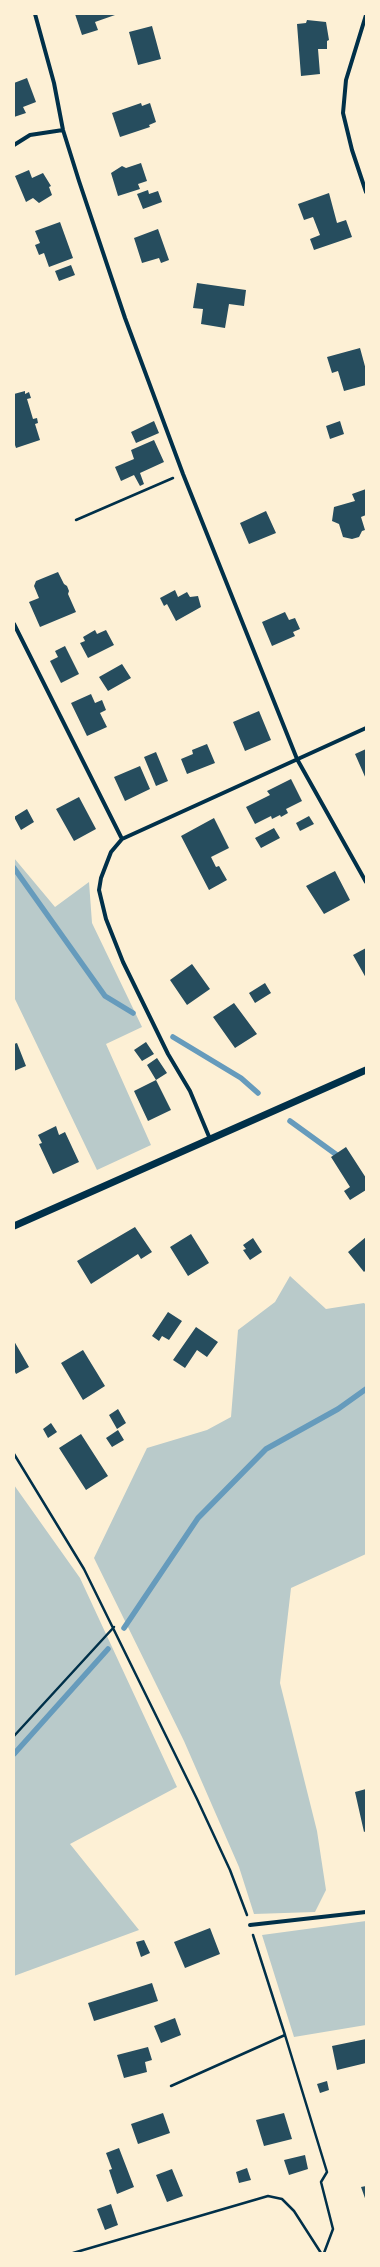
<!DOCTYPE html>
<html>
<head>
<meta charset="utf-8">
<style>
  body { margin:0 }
  #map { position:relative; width:380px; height:2267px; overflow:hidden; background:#fdf0d5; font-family:"Noto Serif",serif }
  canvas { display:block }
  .frame { position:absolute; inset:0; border:15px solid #fdf0d5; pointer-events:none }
</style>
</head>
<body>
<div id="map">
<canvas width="380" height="2267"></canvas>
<div class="frame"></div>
</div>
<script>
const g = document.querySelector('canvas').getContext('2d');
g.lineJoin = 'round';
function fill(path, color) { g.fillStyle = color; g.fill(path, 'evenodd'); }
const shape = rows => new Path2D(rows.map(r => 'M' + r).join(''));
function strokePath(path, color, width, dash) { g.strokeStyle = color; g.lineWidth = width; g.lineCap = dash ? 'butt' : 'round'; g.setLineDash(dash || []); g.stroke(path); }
fill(shape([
  [14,858,55,907,89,882,92,923,142,1027,106,1044,151,1145,97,1170,14,997],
  [290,1276,326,1309,364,1303,366,1305,366,1554,291,1588,280,1683,317,1831,326,1890,315,1912,254,1914,239,1867,184,1741,94,1558,147,1448,207,1430,231,1417,238,1330,275,1302],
  [14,1485,80,1578,177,1787,70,1844,139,1930,14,1976],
  [366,1921,366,2025,294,2037,262,1935]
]), '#b9caca');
strokePath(shape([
  [14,868,105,996,133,1013],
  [173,1037,241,1078,258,1093],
  [290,1121,341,1158],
  [124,1628,198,1518,266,1449,338,1409,366,1389],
  [14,1754,108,1649]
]), '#669bbc', 5.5);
fill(shape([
  [75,14,114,14,115,15,95,22,98,30,82,35],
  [307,20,326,22,329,40,327,41,327,49,318,49,320,74,301,76,297,24,306,23],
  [152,26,161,59,138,65,129,32],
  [27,78,36,102,23,107,26,113,14,117,14,83],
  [141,103,142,106,150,103,156,122,149,125,150,127,120,137,112,113],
  [141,163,147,181,138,184,140,189,118,196,111,173,122,166,126,168],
  [29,170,32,178,43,173,51,186,49,187,52,195,39,203,33,198,26,202,15,176],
  [148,190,149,194,158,191,162,202,143,209,137,194],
  [329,193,337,223,346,220,352,237,314,250,310,239,320,235,313,217,304,220,298,204],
  [60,222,73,258,49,267,44,253,39,255,35,245,40,243,35,231],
  [158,229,169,260,161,263,159,258,142,263,134,238],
  [71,265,75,275,59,281,55,271],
  [197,283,246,290,244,306,229,304,225,328,201,324,203,309,193,308],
  [360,348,366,370,366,385,344,391,338,371,332,373,327,357],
  [25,391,25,394,29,392,31,398,27,399,33,419,37,418,38,423,35,424,40,440,16,448,14,442,14,394],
  [154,421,159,433,136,443,131,432],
  [340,421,344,434,330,439,326,426],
  [154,440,164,462,140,473,144,484,140,486,134,475,121,481,115,467,134,459,131,450],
  [366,489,366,515,361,517,365,530,362,531,359,537,352,539,343,537,339,524,332,521,334,507,355,501,352,494],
  [266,511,276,533,249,544,240,523],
  [58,572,64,584,67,586,69,591,68,594,76,612,40,627,29,602,39,598,34,586,36,581],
  [175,590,178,597,187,592,190,597,198,596,201,607,176,621,167,604,164,606,160,598],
  [285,612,289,620,295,618,300,629,293,632,295,636,272,646,262,622],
  [95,630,97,634,106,630,114,645,88,658,80,643,85,641,83,637],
  [65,646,79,674,61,683,50,661,58,657,55,651],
  [122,664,131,678,108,691,99,677],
  [91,694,95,703,102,700,106,710,100,713,107,727,87,736,71,703],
  [259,711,271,740,245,751,233,722],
  [207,744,215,763,187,774,181,759,193,754,192,750],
  [366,749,366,779,355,754],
  [156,752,168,781,156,786,144,757],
  [140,766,150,789,125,801,114,777],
  [291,779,302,801,286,809,288,813,281,817,280,815,272,819,271,816,255,824,246,807,270,795,267,791],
  [79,797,96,829,74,841,56,809],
  [27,809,34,822,21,830,14,817],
  [309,816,314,824,300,831,296,823],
  [214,818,229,848,211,857,216,867,219,866,227,880,209,890,181,836],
  [274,828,280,838,261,848,255,838],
  [335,871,350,900,324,914,306,886],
  [366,948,366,978,353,955],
  [192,964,210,989,187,1005,170,980],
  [265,983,271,993,255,1003,249,993],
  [234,1003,257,1034,235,1048,213,1017],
  [146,1042,154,1054,142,1061,134,1050],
  [17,1043,26,1066,14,1071,14,1044],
  [157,1058,167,1073,156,1080,147,1065],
  [156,1080,171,1110,148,1121,134,1091],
  [56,1126,59,1135,65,1132,79,1162,53,1174,39,1144,42,1143,38,1135],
  [346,1147,366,1178,366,1190,350,1200,344,1191,350,1187,331,1157],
  [135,1227,152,1252,141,1259,138,1254,91,1284,77,1261],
  [191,1234,209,1263,188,1276,170,1247],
  [366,1237,366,1270,364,1272,348,1252],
  [253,1238,262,1252,250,1260,243,1250,246,1249,243,1245],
  [168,1312,182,1321,169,1340,162,1336,159,1341,152,1336],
  [196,1327,218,1342,207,1357,197,1350,185,1368,173,1360],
  [14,1341,29,1367,16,1374,14,1370],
  [83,1350,105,1386,83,1400,61,1363],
  [118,1409,126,1423,117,1429,109,1415],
  [51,1423,57,1432,48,1438,43,1429],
  [118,1430,124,1440,112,1447,106,1438],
  [81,1434,108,1476,86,1490,59,1448],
  [366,1789,366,1831,364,1832,355,1792],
  [210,1928,220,1954,185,1968,174,1942],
  [144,1940,150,1953,141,1957,136,1942],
  [152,1983,158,2001,94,2021,88,2003],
  [175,2018,181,2035,161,2043,154,2026],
  [366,2039,366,2063,337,2070,332,2046],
  [148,2047,152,2060,145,2062,147,2072,124,2078,117,2055],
  [327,2081,329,2090,320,2093,317,2084],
  [163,2113,170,2133,138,2144,131,2124],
  [284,2113,292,2139,264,2146,256,2120],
  [119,2148,134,2187,117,2194,109,2170,112,2169,106,2153],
  [305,2155,308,2169,289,2175,284,2160],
  [247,2168,251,2180,239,2183,236,2172],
  [172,2169,183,2196,167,2202,156,2175],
  [366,2186,366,2201,361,2187],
  [111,2204,118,2225,105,2230,97,2209]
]), '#264d5e');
strokePath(shape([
  [76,520,173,478],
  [14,1454,84,1569,197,1799,230,1870,247,1915],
  [14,1736,114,1627],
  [285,2035,327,2172,321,2182,333,2229,324,2253],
  [171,2086,285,2035,253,1935],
  [73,2253,268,2196,282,2199,294,2211,321,2253]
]), '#003049', 2.5);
strokePath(shape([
  [35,14,54,83,63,130,79,181,125,318,183,474,297,759,366,882],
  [366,15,346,80,343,113,352,150,366,192],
  [14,145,30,135,63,130],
  [14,624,122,839,111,852,101,878,99,890,106,919,123,962,168,1054,190,1091,210,1139],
  [122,839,366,728],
  [250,1925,366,1912]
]), '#003049', 4);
strokePath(shape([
  [14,1226,366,1070]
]), '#003049', 7);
</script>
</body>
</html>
